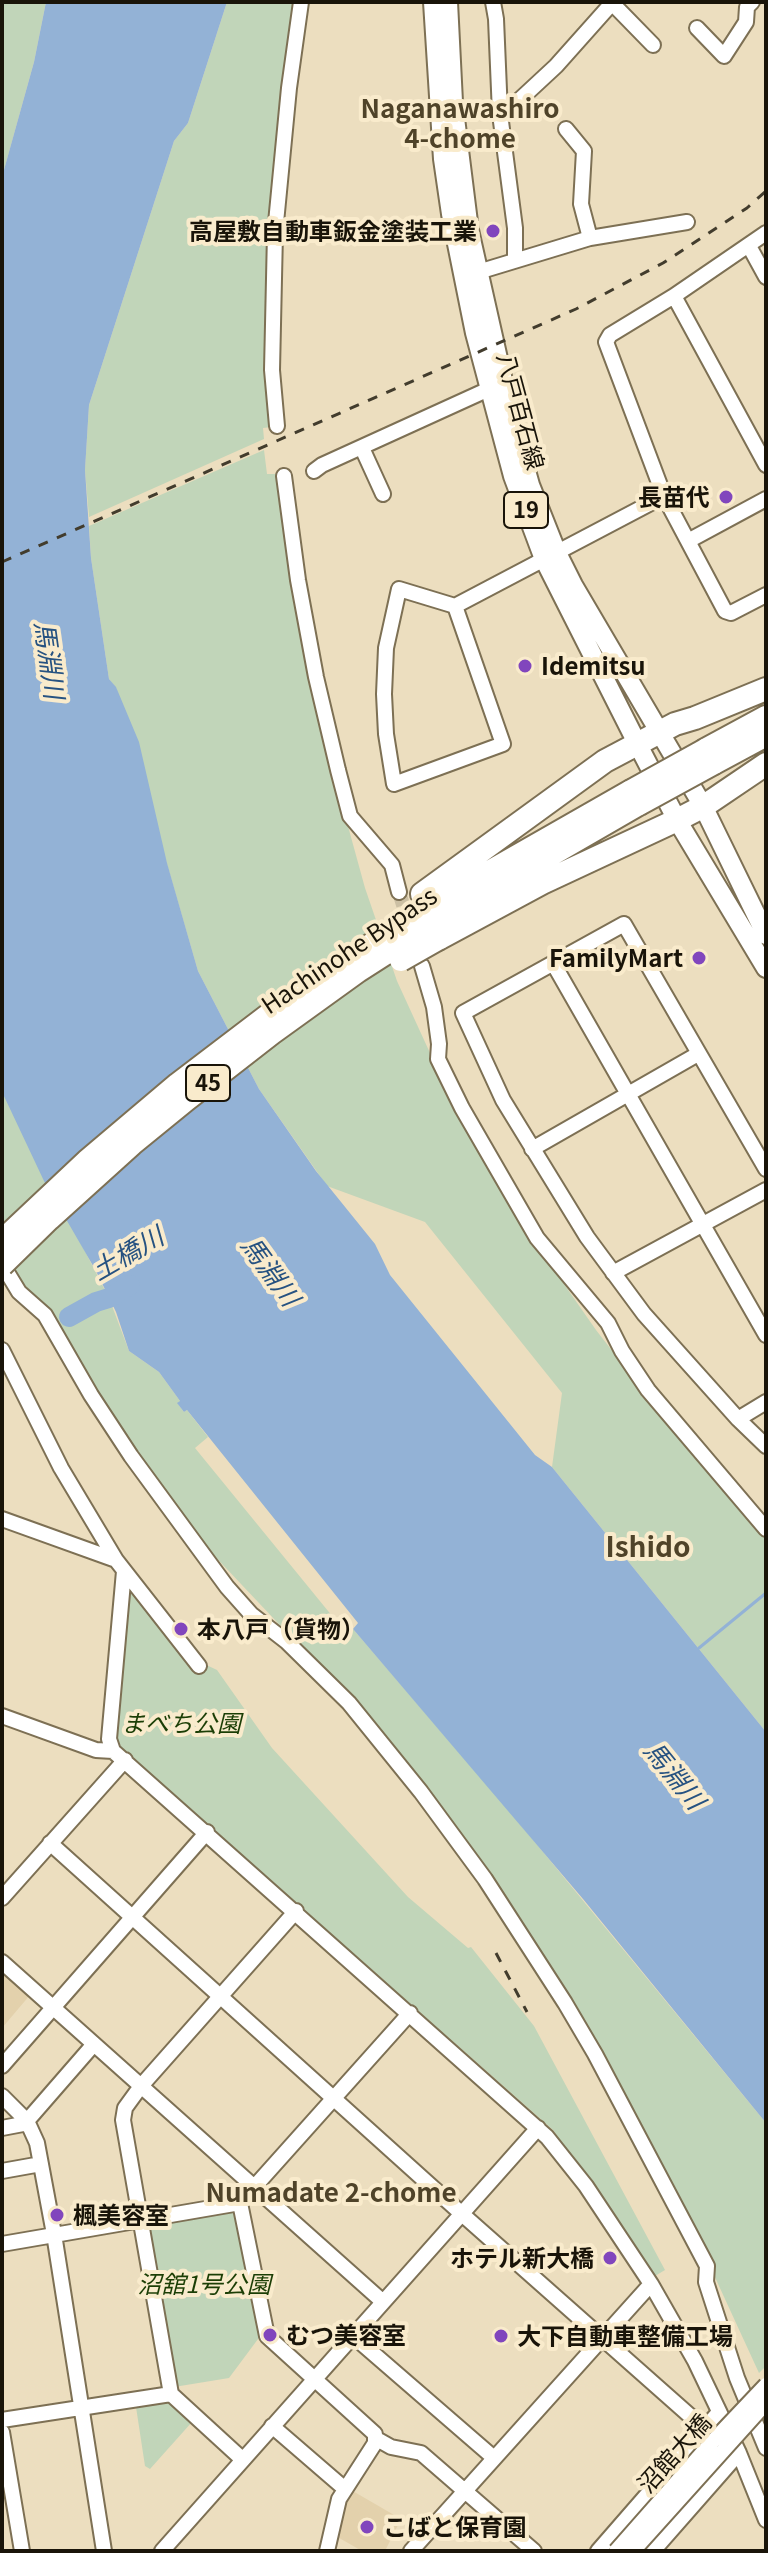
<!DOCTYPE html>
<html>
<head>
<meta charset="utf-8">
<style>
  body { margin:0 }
  #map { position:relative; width:768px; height:2553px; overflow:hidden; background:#ecdebf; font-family:Georgia,serif }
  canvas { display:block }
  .frame { position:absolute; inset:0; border:4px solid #191409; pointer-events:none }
</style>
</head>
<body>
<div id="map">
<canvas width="768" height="2553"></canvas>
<div class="frame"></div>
</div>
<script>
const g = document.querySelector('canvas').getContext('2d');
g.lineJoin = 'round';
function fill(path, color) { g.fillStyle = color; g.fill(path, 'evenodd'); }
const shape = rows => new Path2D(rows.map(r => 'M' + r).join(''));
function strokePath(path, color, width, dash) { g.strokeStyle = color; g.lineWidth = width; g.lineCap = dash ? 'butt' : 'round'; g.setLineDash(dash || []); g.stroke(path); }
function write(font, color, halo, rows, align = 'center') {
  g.font = font + ' Georgia,"Noto Sans JP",serif'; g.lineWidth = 8; g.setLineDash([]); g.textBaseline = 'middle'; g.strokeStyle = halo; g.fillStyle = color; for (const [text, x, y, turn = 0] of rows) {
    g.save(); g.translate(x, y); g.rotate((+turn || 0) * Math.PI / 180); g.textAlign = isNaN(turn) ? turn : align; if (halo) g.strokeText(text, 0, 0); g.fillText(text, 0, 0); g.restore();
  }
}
fill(shape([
  [2,1970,30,1995,2,2028],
  [351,2490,401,2519,385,2551,362,2551,334,2535,342,2502]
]), '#e3d1ac');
fill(shape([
  [2,2,46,2,34,62,2,177],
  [227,2,296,2,286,76,272,427,263,428,264,439,89,517,85,470,89,405,174,141,188,123],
  [264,450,267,474,277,474,292,580,321,728,365,888,397,981,441,1077,529,1234,596,1330,641,1388,766,1536,766,1732,552,1467,562,1393,425,1222,327,1186,259,1089,198,971,116,688,109,679,91,558,89,526],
  [2,1090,109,1298,129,1351,159,1372,180,1401,178,1404,184,1412,187,1410,208,1437,195,1448,346,1633,353,1629,506,1807,766,2123,766,2366,759,2373,679,2199,488,1876,293,1639,189,1529,15,1275,2,1248],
  [134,1590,200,1662,217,1670,272,1748,408,1897,468,1948,471,1947,534,2026,665,2270,655,2276,553,2130,121,1748,117,1737,126,1592],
  [235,2210,261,2335,229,2378,174,2387,147,2233,154,2225],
  [170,2402,192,2422,150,2469,145,2466,136,2407]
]), '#c1d5b9');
fill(shape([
  [46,2,227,2,188,123,174,141,89,405,85,470,91,558,109,679,116,687,139,742,167,863,198,971,259,1089,316,1171,375,1244,390,1275,535,1455,552,1467,766,1732,766,2123,583,1899,353,1629,358,1623,187,1410,184,1412,177,1403,180,1401,159,1372,129,1351,116,1312,96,1271,44,1181,3,1094,2,177,34,62]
]), '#93b2d6');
strokePath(shape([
  [699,1648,766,1593]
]), '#93b2d6', 3);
strokePath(shape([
  [69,1317,96,1302,109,1298,130,1285]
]), '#93b2d6', 20);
strokePath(shape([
  [399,892,410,927]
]), '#ccc0a4', 14, [14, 7]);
const minor = shape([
  [493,2,496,19,500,114,515,228,515,259],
  [612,3,653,45],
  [697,28,724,56,746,22,747,7,752,2],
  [500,114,514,105,556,66,613,2],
  [566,129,584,151,581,204,590,238],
  [766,233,674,296,610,335,606,342,664,496,725,611,731,613,766,595],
  [749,246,766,277],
  [478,272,590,238,687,222],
  [674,296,766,465],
  [277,426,272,370,275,233,289,88,301,2],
  [362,448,383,494],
  [314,471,322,465,489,389],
  [284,476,298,580,316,677,338,770,350,816,392,865,399,892],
  [688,541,766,499],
  [455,606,399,589,386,648,384,694,386,734,394,784,503,744,455,606,664,496],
  [553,963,766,1335],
  [422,966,434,1007,439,1044,438,1059,462,1108,537,1238,608,1323,622,1351,648,1390,766,1529],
  [532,1149,698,1054],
  [766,1169,624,924,463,1013,503,1100,587,1237,644,1314,738,1419,766,1446],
  [2,1264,19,1292,45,1315,91,1395,131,1456,227,1587,251,1614,287,1642,349,1703,421,1792,485,1879,565,2003,595,2054,707,2266,706,2282,737,2378,766,2448],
  [613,1273,766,1190],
  [2,1350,61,1468,116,1560,199,1666],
  [738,1419,766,1402],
  [2,1519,116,1560],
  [124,1571,109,1739,113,1751,547,2137,586,2186,651,2284,695,2361,739,2453,766,2520],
  [2,1716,96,1750,113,1751],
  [50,1843,462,2214,706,2430],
  [2,1898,125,1760],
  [2,1962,382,2301],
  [2,2066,207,1832],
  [2,2096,27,2121,37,2143,54,2234,104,2551],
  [2,2128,23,2124,27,2121,94,2044],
  [2,2171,41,2164],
  [240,2203,267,2336,375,2434,375,2443,339,2499,327,2551],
  [2,2244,240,2203,410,2013],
  [352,2335,494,2458],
  [171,2394,123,2120,125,2108,141,2086,296,1911],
  [2,2420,171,2394,242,2459],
  [272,2426,345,2489],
  [2,2432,22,2551],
  [375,2438,391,2447,421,2453,534,2551],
  [162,2551,538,2128],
  [411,2551,651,2284],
  [598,2551,719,2412],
  [653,2551,739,2453]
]);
const major = shape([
  [433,2,443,159,451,214,475,333,513,476,544,559,637,743,677,820,766,968],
  [448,2,453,102,469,230,512,421,530,485,557,553,573,585,703,806,766,935]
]);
const highway = shape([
  [705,750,766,717],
  [714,763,766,735],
  [422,894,605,761,675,724,695,718,766,689],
  [426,908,631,791],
  [433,923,639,804],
  [438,939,542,883,677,820,704,806,766,764]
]);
strokePath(minor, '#7d7054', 18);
strokePath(major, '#7d7054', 22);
strokePath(highway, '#7d7054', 26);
strokePath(minor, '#fff', 14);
strokePath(major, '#fff', 18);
strokePath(highway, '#fff', 22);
strokePath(shape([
  [2,562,576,309,663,263,747,208,766,191],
  [496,1953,527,2012]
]), '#423c2d', 3, [10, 10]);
const minorBridge = shape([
  [616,2551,712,2442,766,2385],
  [633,2551,766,2403]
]);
const highwayBridge = shape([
  [631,791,705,750],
  [639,804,714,763],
  [401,960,438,939],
  [2,1241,87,1161,178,1084,283,1004,426,908],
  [2,1265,49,1219,132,1144,186,1100,272,1033,358,971,433,923]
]);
strokePath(minorBridge, '#7d7054', 18, []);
strokePath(highwayBridge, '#7d7054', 26, []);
strokePath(minorBridge, '#fff', 14);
strokePath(highwayBridge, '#fff', 22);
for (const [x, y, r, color] of [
  [493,231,8,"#8146bd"],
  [726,497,8,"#8146bd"],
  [525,666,8,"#8146bd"],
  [699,958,8,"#8146bd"],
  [181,1629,8,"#8146bd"],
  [57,2215,8,"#8146bd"],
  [610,2258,8,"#8146bd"],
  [270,2335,8,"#8146bd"],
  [501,2336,8,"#8146bd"],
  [367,2527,8,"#8146bd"]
]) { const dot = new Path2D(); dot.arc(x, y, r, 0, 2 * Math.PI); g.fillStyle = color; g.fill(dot); strokePath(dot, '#f9ebcc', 3); }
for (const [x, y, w] of [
  [526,510,44],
  [208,1083,44]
]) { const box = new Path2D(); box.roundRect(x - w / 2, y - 18, w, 36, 6); g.fillStyle = '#f9ebcc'; g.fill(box); strokePath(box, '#191409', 2); }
write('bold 22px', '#191409', null, [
  ["19",526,510],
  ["45",208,1083]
]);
write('bold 24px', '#191409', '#f9ebcc', [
  ["高屋敷自動車鈑金塗装工業",477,231,"right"],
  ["長苗代",710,497,"right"],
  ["Idemitsu",541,666],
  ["FamilyMart",683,958,"right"],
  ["本八戸（貨物）",197,1629],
  ["楓美容室",73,2215],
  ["ホテル新大橋",594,2258,"right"],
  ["むつ美容室",286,2335],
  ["大下自動車整備工場",517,2336],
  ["こばと保育園",383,2527]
], 'left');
write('24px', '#191409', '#f9ebcc', [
  ["八戸百石線",521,411,75],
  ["Hachinohe Bypass",349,950,-34],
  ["沼館大橋",674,2453,-48]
]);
write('italic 24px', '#1b3e05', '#f9ebcc', [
  ["まべち公園",181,1723],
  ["沼舘1号公園",204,2284]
]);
write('bold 26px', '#4f4329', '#f9ebcc', [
  ["Naganawashiro",460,108],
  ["4-chome",460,138],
  ["Numadate 2-chome",331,2192]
]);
write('italic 26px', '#265281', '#f9ebcc', [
  ["馬淵川",50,660,82],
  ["土橋川",127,1253,-30],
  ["馬淵川",271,1271,54],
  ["馬淵川",675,1775,51]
]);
write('bold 28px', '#4f4329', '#f9ebcc', [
  ["Ishido",648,1546]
]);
</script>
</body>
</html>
